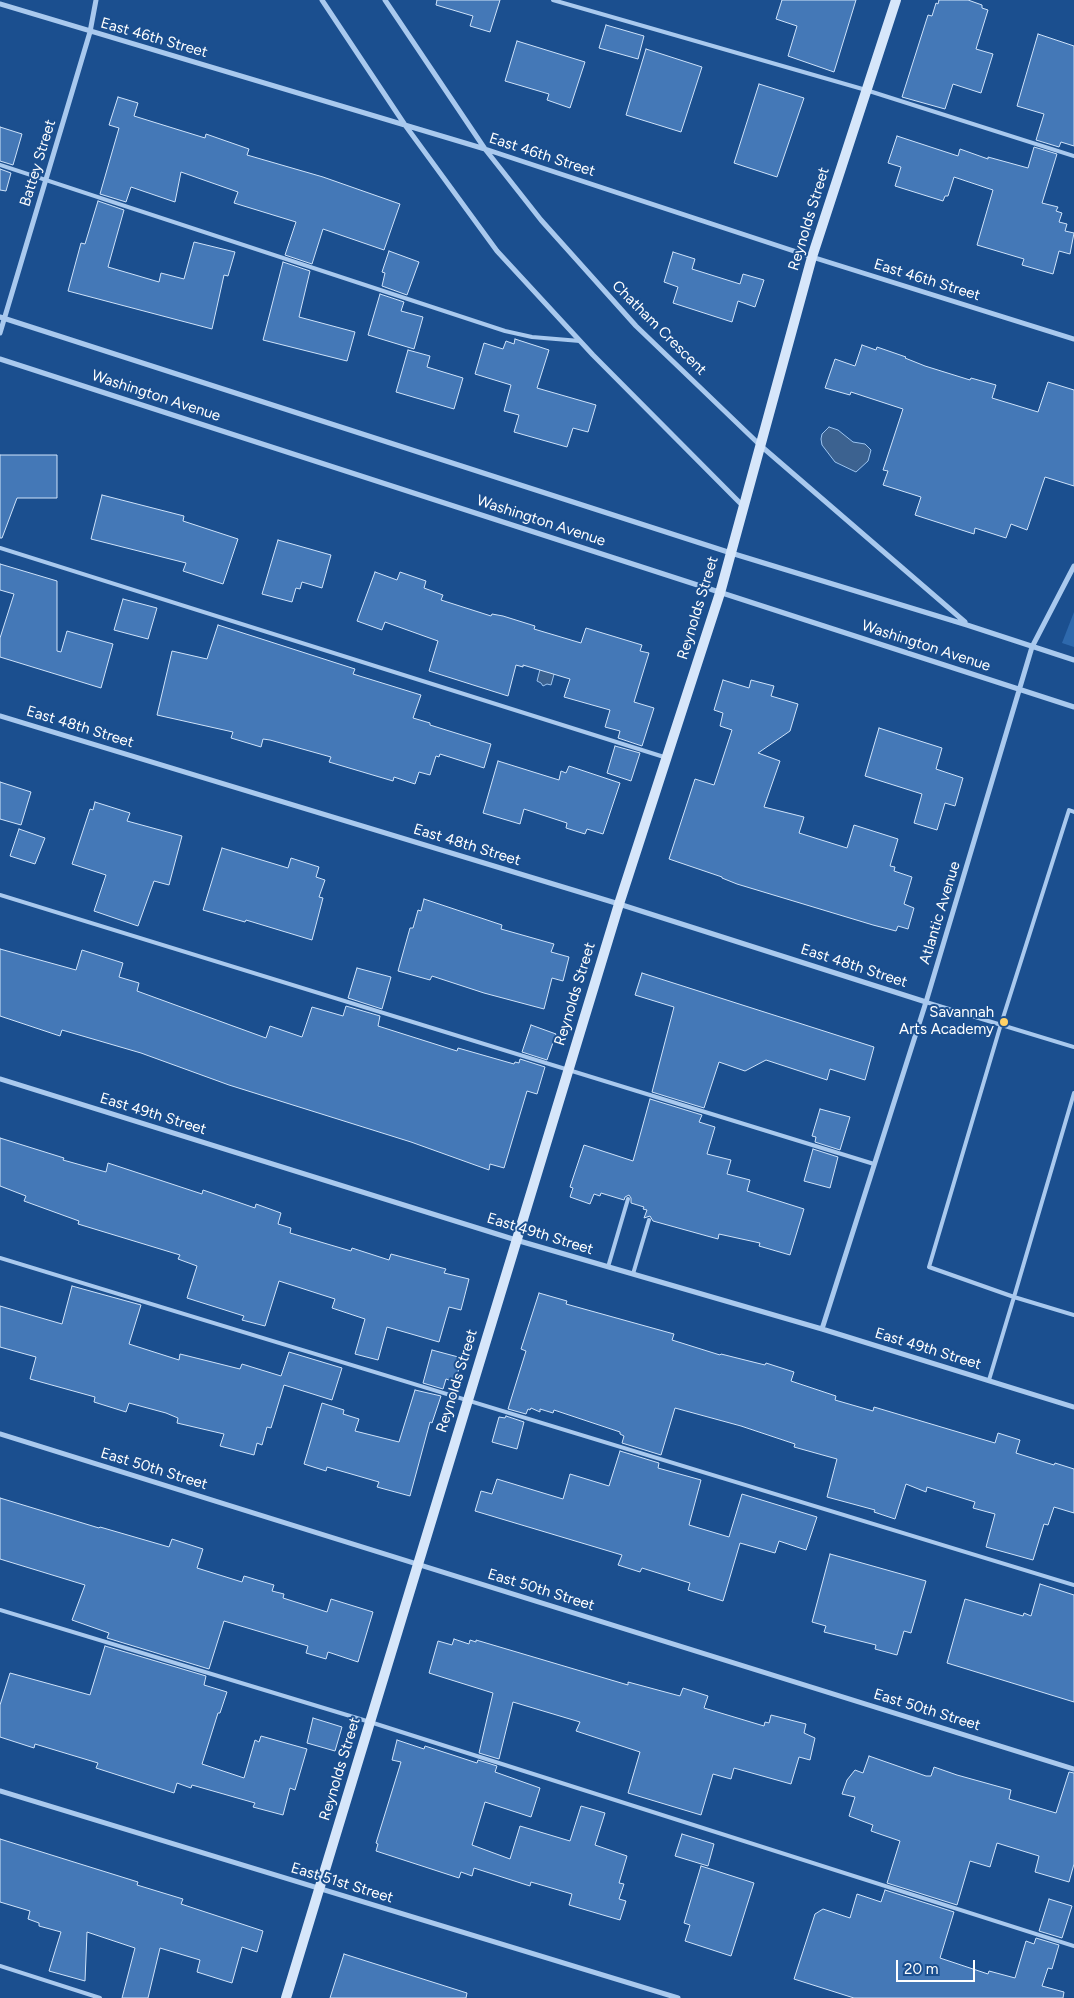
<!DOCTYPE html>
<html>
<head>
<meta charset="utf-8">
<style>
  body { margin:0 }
  #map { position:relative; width:1074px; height:1998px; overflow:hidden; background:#1b4f8f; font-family:Figtree,sans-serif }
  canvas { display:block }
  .scale { position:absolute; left:896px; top:1960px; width:79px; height:22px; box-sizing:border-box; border:2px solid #fff; border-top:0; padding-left:6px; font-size:15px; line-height:18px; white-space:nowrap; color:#fff; -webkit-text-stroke:4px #1b4f8f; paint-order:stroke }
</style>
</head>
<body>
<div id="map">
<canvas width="1074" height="1998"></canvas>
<div class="scale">20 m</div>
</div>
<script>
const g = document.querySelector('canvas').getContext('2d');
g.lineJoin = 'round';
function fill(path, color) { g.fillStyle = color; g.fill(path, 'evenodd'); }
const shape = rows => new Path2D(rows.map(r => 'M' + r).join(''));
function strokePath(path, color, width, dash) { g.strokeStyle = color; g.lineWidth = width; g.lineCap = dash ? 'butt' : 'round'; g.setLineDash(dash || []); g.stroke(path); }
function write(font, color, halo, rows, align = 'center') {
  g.font = font + ' Figtree,sans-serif'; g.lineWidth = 4; g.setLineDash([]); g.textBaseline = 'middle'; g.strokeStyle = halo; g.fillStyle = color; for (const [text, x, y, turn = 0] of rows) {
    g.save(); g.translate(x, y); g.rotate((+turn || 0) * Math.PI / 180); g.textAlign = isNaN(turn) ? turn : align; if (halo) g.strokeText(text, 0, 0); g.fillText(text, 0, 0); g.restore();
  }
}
fill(shape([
  [1074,612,1074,647,1062,643]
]), '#2e69ad');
const water = shape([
  [829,427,838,430,853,442,865,444,871,450,868,461,856,472,835,462,822,445,821,439,822,434,829,427],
  [546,646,561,649,551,685,547,684,543,686,541,683,537,681,546,646]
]);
fill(water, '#3c6290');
strokePath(water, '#9cc4f0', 1);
const building = shape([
  [437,0,500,0,490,32,470,26,473,16,436,5,437,0],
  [782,0,856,0,834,72,788,56,797,26,776,19,782,0],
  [939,0,968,0,982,5,982,8,988,10,976,49,993,54,981,93,953,84,945,109,902,97,928,15,932,16,936,3,938,4,939,0],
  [606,25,644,36,638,59,599,48,606,25],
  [1038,34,1074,46,1074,146,1061,142,1059,147,1036,140,1044,114,1017,106,1038,34],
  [517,41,585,62,570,108,547,100,549,94,505,81,517,41],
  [646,49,702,67,681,132,626,115,646,49],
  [759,84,804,98,777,177,734,163,759,84],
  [118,97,138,103,134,116,205,138,206,134,249,149,247,155,323,177,400,204,384,250,323,229,312,264,285,255,296,222,234,203,238,192,181,172,175,202,131,187,126,202,100,194,119,128,109,125,118,97],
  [0,127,22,134,13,165,0,161,0,127],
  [897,136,958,156,960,149,988,159,988,157,1028,168,1034,147,1057,154,1042,203,1058,207,1056,211,1062,213,1059,222,1067,224,1065,231,1074,233,1070,254,1059,251,1053,274,1022,265,1024,259,977,245,993,190,954,177,948,196,945,196,943,201,895,186,901,167,888,163,897,136],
  [0,169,11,173,6,191,0,190,0,169],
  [98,201,124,210,108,267,159,282,161,273,184,279,194,242,235,252,228,276,224,275,212,329,68,291,81,243,85,244,98,201],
  [389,251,419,262,407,295,382,286,385,273,382,272,389,251],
  [673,252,695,259,692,269,740,284,743,274,764,280,755,307,738,301,732,322,673,303,678,287,664,282,673,252],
  [283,262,310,271,299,317,355,332,347,361,263,340,283,262],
  [380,294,404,302,401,311,423,317,414,349,368,335,380,294],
  [515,339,549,350,537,388,596,405,588,432,573,428,567,447,514,432,519,415,504,411,511,385,475,374,484,343,503,349,506,341,514,344,515,339],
  [862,345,876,350,877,347,906,357,905,358,925,366,970,380,971,378,996,385,992,398,1038,412,1048,382,1074,390,1074,486,1045,477,1027,530,1011,524,1006,538,975,528,974,534,915,515,921,497,883,485,888,471,883,470,903,409,851,392,850,395,825,388,835,359,855,366,862,345],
  [408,350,430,356,427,367,463,378,454,409,396,392,408,350],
  [0,455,57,455,57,498,17,498,2,538,0,538,0,455],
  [102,495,184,516,183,521,238,539,223,584,183,571,186,563,91,539,102,495],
  [278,540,331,555,322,588,302,582,300,589,296,588,292,602,262,594,278,540],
  [0,564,57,581,57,651,61,652,67,631,113,644,101,688,0,657,0,638,14,594,0,590,0,564],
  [375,572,397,580,400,572,426,581,424,588,443,595,441,600,491,616,492,614,503,616,535,626,534,629,581,643,586,628,642,645,640,651,649,653,634,702,654,708,642,746,618,738,620,731,605,727,610,710,564,697,570,679,523,665,523,667,516,665,508,696,429,671,438,641,385,622,382,630,357,621,375,572],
  [123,599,157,608,148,639,114,630,123,599],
  [218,625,355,669,353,674,421,695,413,718,430,723,430,725,491,744,484,768,440,754,439,757,436,756,430,775,419,772,415,784,394,777,393,781,329,762,331,757,270,740,263,739,261,747,231,738,233,732,157,715,172,651,207,659,218,625],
  [723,680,749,688,751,680,774,686,771,696,798,704,790,731,758,753,780,761,764,807,804,817,799,833,847,848,854,825,898,839,890,866,895,867,894,871,912,877,904,904,914,908,908,929,898,926,896,931,873,925,737,884,722,878,722,877,669,859,695,779,714,785,732,730,720,726,723,713,714,710,723,680],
  [879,728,942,748,936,769,963,778,955,806,945,803,937,830,914,823,922,794,865,776,879,728],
  [615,746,640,753,631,781,607,773,615,746],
  [498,761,559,780,561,771,566,773,569,766,620,783,603,834,587,829,585,834,566,828,567,823,524,809,520,824,483,813,498,761],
  [0,782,31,792,21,825,0,819,0,782],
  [95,802,130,813,127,821,182,836,169,885,154,881,138,926,94,911,106,875,72,864,90,809,93,810,95,802],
  [19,829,45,838,35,864,10,856,19,829],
  [222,848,288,868,291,858,319,867,316,877,325,880,319,897,323,898,312,940,246,920,245,922,203,910,222,848],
  [424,899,502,925,501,929,554,944,551,952,569,957,563,981,552,978,544,1009,484,993,432,976,430,980,398,971,410,928,413,928,418,910,421,911,424,899],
  [0,949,76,970,82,950,123,963,119,977,139,983,137,991,266,1038,270,1026,302,1037,312,1007,343,1016,346,1006,380,1016,378,1026,457,1051,458,1048,514,1064,515,1062,519,1063,520,1059,545,1067,537,1094,527,1091,504,1168,490,1164,489,1170,411,1142,229,1085,141,1053,62,1030,60,1036,0,1016,0,949],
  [357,968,391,977,382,1009,348,998,357,968],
  [642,973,874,1047,865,1080,830,1069,827,1080,766,1060,745,1071,719,1062,704,1108,652,1092,674,1007,635,995,642,973],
  [531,1025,556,1034,547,1060,522,1052,531,1025],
  [650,1099,702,1115,699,1122,715,1127,707,1154,731,1160,727,1174,750,1180,747,1191,804,1209,790,1255,759,1246,760,1243,719,1234,718,1239,653,1221,650,1216,644,1218,647,1210,643,1209,644,1207,631,1203,631,1198,629,1195,625,1197,624,1200,601,1193,600,1196,594,1194,590,1204,570,1197,573,1188,570,1187,584,1145,633,1161,650,1099],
  [820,1109,850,1117,840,1150,815,1142,816,1137,812,1136,820,1109],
  [0,1138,64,1158,63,1160,106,1172,108,1163,202,1194,203,1190,255,1208,256,1204,281,1213,278,1224,291,1228,290,1233,351,1251,352,1248,389,1260,391,1254,446,1269,444,1273,469,1279,461,1310,449,1307,439,1342,387,1327,378,1360,355,1354,365,1319,332,1308,335,1299,279,1281,265,1326,242,1320,244,1316,187,1298,197,1266,178,1259,180,1255,78,1224,79,1221,24,1201,26,1196,0,1186,0,1138],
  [813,1149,838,1157,830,1188,804,1181,813,1149],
  [72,1286,141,1305,129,1344,179,1360,180,1354,240,1369,242,1364,281,1376,289,1352,342,1368,332,1400,284,1385,271,1428,267,1427,262,1445,257,1443,254,1455,220,1446,224,1434,177,1423,178,1418,166,1413,129,1403,126,1412,94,1402,95,1397,30,1379,36,1357,0,1347,0,1306,62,1324,72,1286],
  [539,1293,567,1301,566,1304,674,1334,672,1340,720,1355,721,1354,765,1365,766,1363,794,1372,791,1381,836,1396,835,1400,873,1411,874,1407,995,1443,998,1433,1020,1440,1016,1453,1054,1465,1055,1463,1074,1469,1074,1513,1054,1507,1048,1525,1044,1524,1033,1560,986,1547,995,1514,973,1508,975,1502,927,1487,926,1492,906,1484,895,1519,874,1512,875,1510,827,1497,837,1459,794,1447,795,1444,741,1426,675,1408,661,1455,622,1443,624,1436,620,1434,620,1432,554,1410,553,1413,540,1409,540,1412,531,1408,530,1410,528,1409,526,1414,508,1409,526,1351,521,1349,539,1293],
  [432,1350,462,1358,455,1382,446,1379,443,1389,423,1383,432,1350],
  [415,1390,441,1396,432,1423,430,1422,410,1496,377,1487,379,1482,327,1467,326,1471,304,1464,322,1403,344,1410,343,1414,359,1419,355,1431,399,1442,415,1390],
  [506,1416,524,1422,517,1449,492,1442,499,1417,505,1418,506,1416],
  [620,1451,659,1463,658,1468,701,1480,689,1525,729,1537,742,1494,817,1517,806,1550,779,1541,775,1553,740,1543,723,1601,688,1590,690,1583,642,1568,640,1572,618,1565,622,1555,475,1511,481,1491,492,1494,497,1479,563,1499,570,1474,609,1486,620,1451],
  [0,1498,99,1528,100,1527,169,1547,172,1539,203,1549,197,1568,242,1582,244,1576,274,1585,272,1591,284,1594,283,1598,327,1612,331,1599,373,1612,358,1662,328,1652,326,1659,306,1653,308,1646,224,1621,209,1669,107,1638,109,1633,72,1620,85,1585,0,1559,0,1498],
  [830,1554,926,1581,911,1633,904,1631,897,1655,875,1649,876,1645,824,1632,826,1626,812,1622,830,1554],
  [1040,1584,1074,1595,1074,1702,947,1663,965,1599,1023,1616,1024,1613,1031,1616,1040,1584],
  [454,1639,469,1644,470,1640,476,1642,476,1640,628,1685,628,1682,680,1696,683,1688,708,1696,704,1708,764,1726,765,1722,769,1723,771,1715,806,1724,804,1733,815,1738,810,1760,799,1757,791,1784,734,1768,731,1779,713,1774,701,1815,628,1793,640,1752,576,1731,580,1722,513,1702,499,1759,479,1753,493,1693,429,1673,438,1641,452,1645,454,1639],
  [105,1646,206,1676,204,1685,227,1692,220,1713,218,1713,202,1764,244,1778,255,1740,259,1742,261,1736,307,1749,295,1790,290,1788,283,1815,253,1807,255,1803,192,1785,191,1788,177,1783,174,1793,96,1768,98,1763,35,1744,34,1748,0,1737,0,1705,10,1673,90,1695,105,1646],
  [313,1718,342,1727,335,1751,307,1743,313,1718],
  [397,1740,424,1749,425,1746,477,1763,478,1760,497,1766,495,1772,540,1788,531,1817,485,1802,472,1845,510,1859,520,1826,570,1841,581,1806,605,1813,595,1845,627,1856,619,1883,624,1884,619,1899,626,1901,620,1920,569,1905,572,1894,531,1882,530,1886,474,1868,472,1876,461,1872,459,1878,376,1851,378,1844,376,1843,401,1762,392,1760,397,1740],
  [869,1756,926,1776,931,1776,934,1767,957,1775,1011,1790,1009,1799,1056,1813,1069,1772,1074,1773,1074,1864,1069,1882,1035,1872,1039,1856,997,1843,990,1867,970,1861,957,1905,887,1883,900,1841,871,1831,873,1825,849,1816,855,1797,842,1794,847,1780,855,1770,863,1773,869,1756],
  [682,1834,714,1844,708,1866,675,1856,682,1834],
  [0,1839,138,1882,137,1885,183,1899,181,1904,263,1931,257,1952,242,1947,232,1983,197,1972,200,1960,160,1948,148,1998,122,1998,135,1948,87,1932,85,1981,49,1971,61,1932,39,1926,39,1923,28,1919,30,1911,0,1902,0,1839],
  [701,1866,754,1883,731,1956,685,1941,690,1925,684,1923,701,1866],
  [885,1890,954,1912,940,1958,988,1974,989,1971,1015,1978,1026,1941,1034,1944,1036,1938,1059,1945,1052,1969,1048,1968,1042,1986,1064,1992,1063,1998,854,1998,794,1979,815,1914,823,1909,850,1918,857,1894,881,1902,885,1890],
  [1049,1899,1072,1906,1062,1938,1039,1931,1049,1899],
  [344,1954,467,1993,466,1998,330,1998,344,1954]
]);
fill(building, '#4478b7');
strokePath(building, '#cfe3fa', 1);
strokePath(shape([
  [553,0,866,90,1074,156],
  [0,165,505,331,532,337,580,341],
  [0,548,664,757],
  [1074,812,1069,810,1001,1024,929,1267,1014,1297,1074,1093],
  [0,895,874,1164],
  [926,1002,1074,1047],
  [0,1258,1074,1585],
  [608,1267,628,1199],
  [633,1274,649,1220],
  [989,1380,1014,1297,1074,1315],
  [0,1610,370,1722,1074,1946],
  [0,1966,100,1998]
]), '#a9c9ee', 4);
strokePath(shape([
  [322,0,405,125,497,251,593,355,744,507],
  [385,0,485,149,541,220,636,326,761,446,965,622],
  [0,4,485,149,812,257,1074,339],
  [0,317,731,553,967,625,1074,660],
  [0,333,90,32,96,0],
  [0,359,1074,707],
  [0,716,619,904,926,1002],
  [0,1079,516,1240,822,1329,1074,1407],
  [822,1329,926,1002,1032,647,1074,566],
  [0,1434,1074,1769],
  [0,1791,678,1998]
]), '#a9c9ee', 5);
strokePath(shape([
  [286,1998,619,904,720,593,812,257,896,0]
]), '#d6e6fa', 10);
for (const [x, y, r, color] of [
  [1004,1022,5,"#ffd166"]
]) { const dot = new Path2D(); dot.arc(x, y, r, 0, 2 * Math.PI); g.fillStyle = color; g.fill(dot); strokePath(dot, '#1b4f8f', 2); }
write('15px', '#fff', '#1b4f8f', [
  ["East 46th Street",154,38,16],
  ["East 46th Street",542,155,18],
  ["Battey Street",38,163,-73],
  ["Reynolds Street",809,219,-73],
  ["East 46th Street",927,280,17],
  ["Chatham Crescent",659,328,45],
  ["Washington Avenue",156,396,18],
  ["Washington Avenue",541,521,18],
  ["Reynolds Street",698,608,-73],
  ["Washington Avenue",926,646,18],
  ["East 48th Street",80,727,17],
  ["East 48th Street",467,845,17],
  ["Atlantic Avenue",940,913,-73],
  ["East 48th Street",854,966,18],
  ["Reynolds Street",575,994,-73],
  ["East 49th Street",153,1114,17],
  ["East 49th Street",540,1234,17],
  ["East 49th Street",928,1349,17],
  ["Reynolds Street",457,1381,-73],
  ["East 50th Street",154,1469,17],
  ["East 50th Street",541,1590,17],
  ["East 50th Street",927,1710,17],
  ["Reynolds Street",340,1769,-73],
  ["East 51st Street",342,1883,17]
]);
write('15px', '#fff', '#1b4f8f', [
  ["Savannah",994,1013],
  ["Arts Academy",994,1030]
], 'right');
</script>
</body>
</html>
